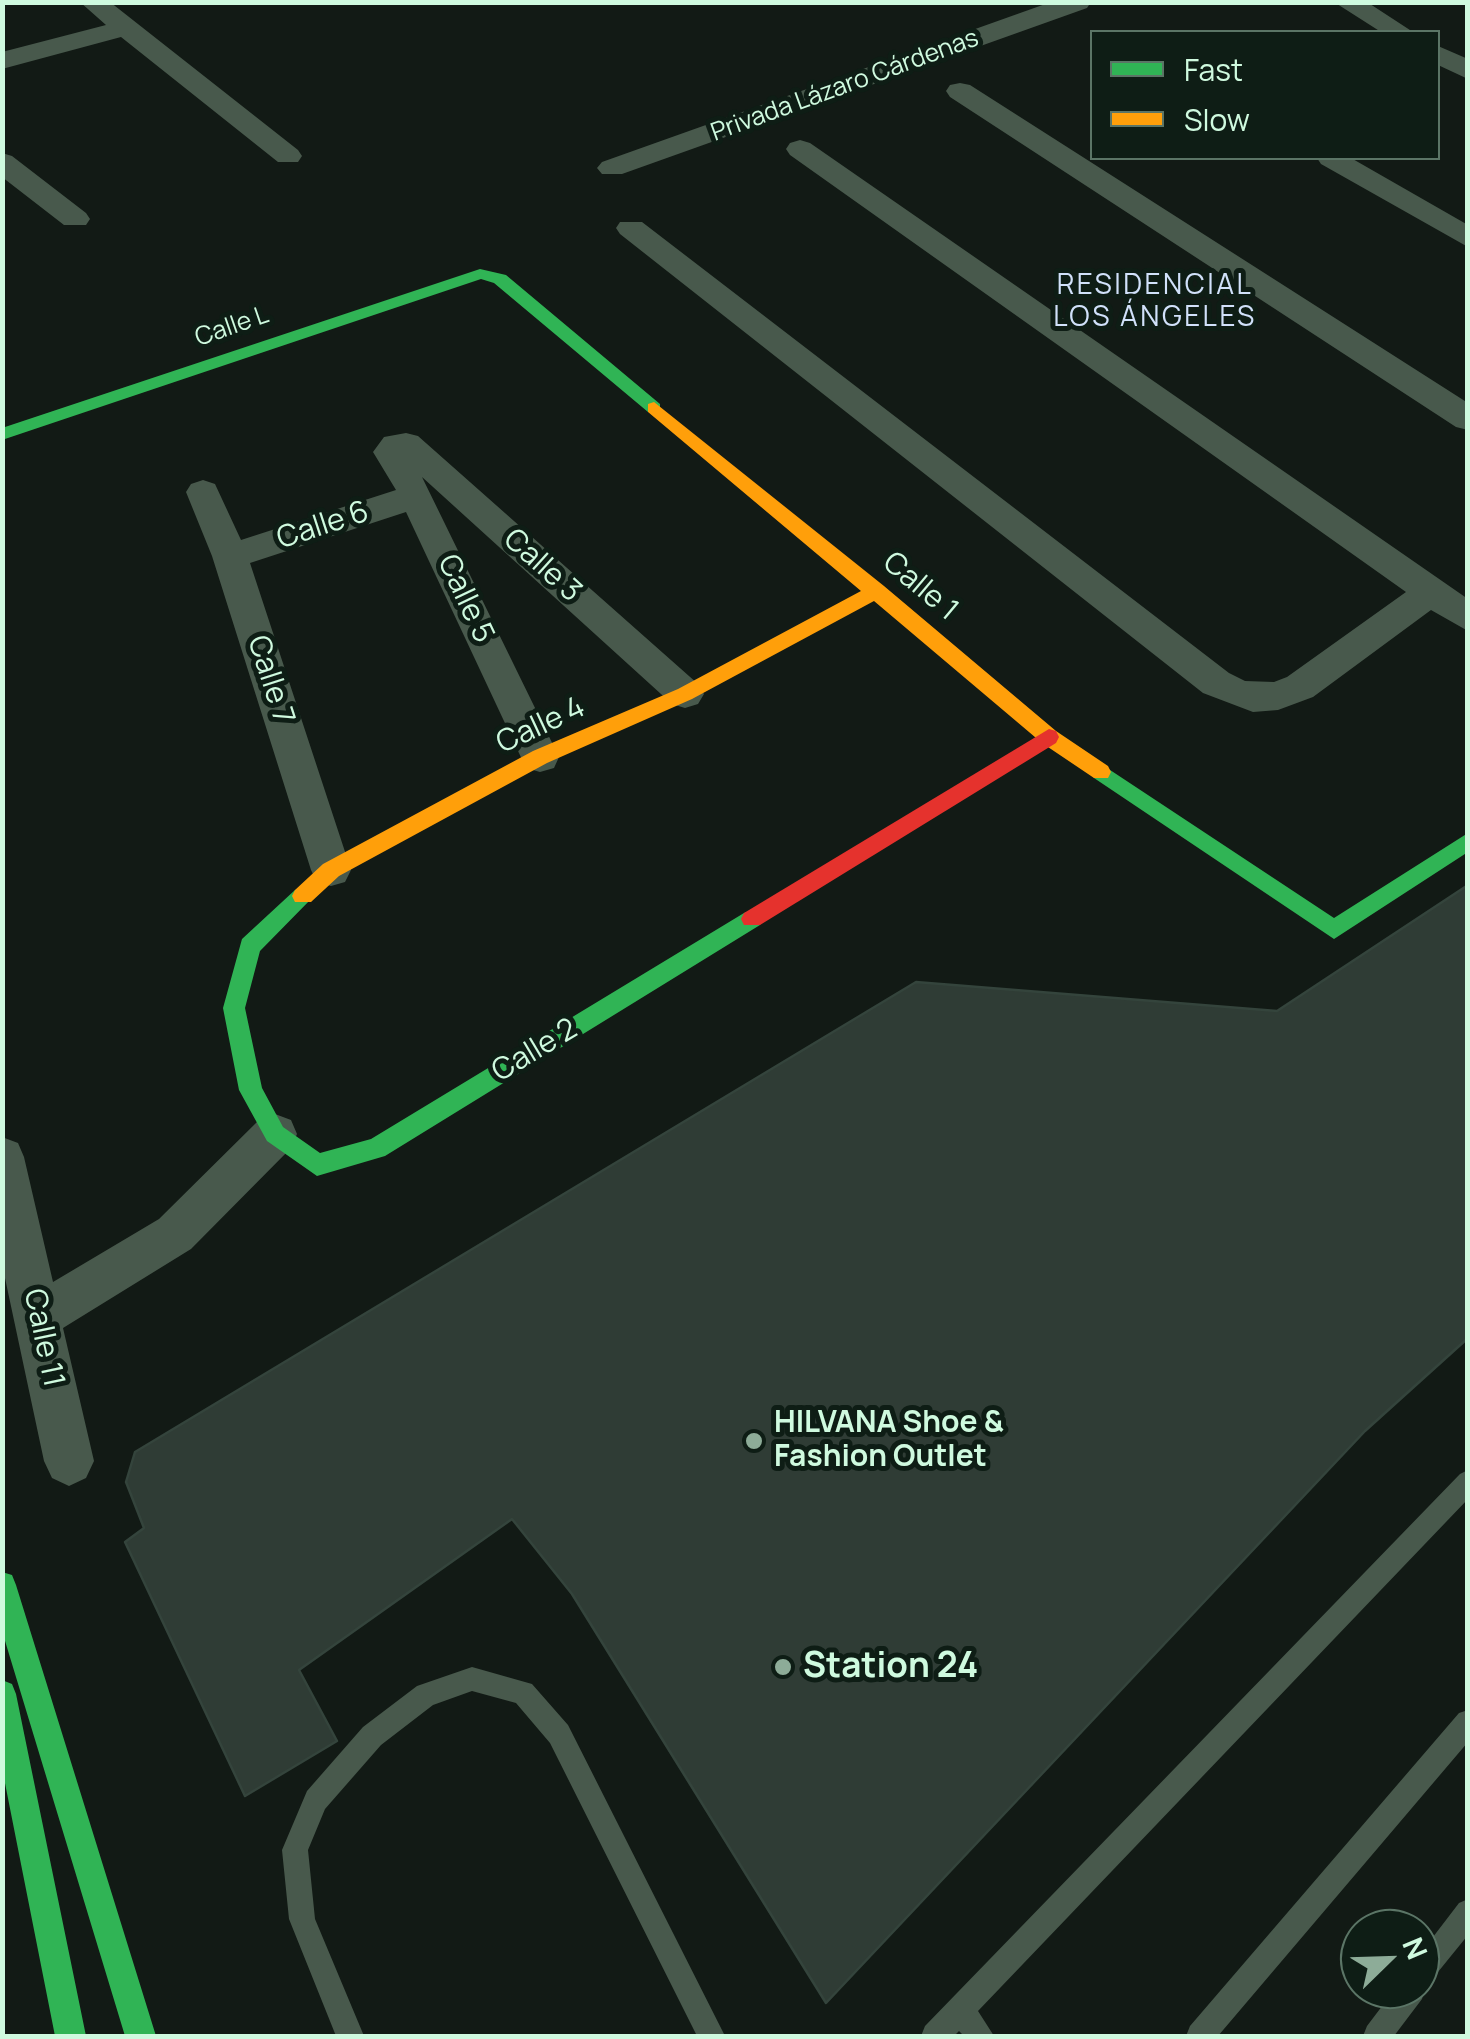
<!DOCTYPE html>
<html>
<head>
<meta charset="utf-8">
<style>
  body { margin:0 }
  #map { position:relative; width:1470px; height:2039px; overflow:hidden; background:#121a15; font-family:Manrope,sans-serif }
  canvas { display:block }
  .frame { position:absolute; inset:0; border:5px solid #cffadf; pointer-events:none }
  .legend { position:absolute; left:1090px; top:30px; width:350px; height:130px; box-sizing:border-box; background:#0e1d15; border:2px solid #5b7566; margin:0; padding:12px 18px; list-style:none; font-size:30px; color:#cffadf }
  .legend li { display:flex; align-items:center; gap:20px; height:50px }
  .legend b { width:50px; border:2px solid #5b7566 }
  .north { position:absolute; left:1340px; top:1909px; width:100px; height:100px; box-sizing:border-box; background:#0e1d15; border:2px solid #5b7566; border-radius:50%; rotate:67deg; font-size:28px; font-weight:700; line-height:40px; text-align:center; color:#cffadf }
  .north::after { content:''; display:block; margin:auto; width:35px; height:45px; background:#8dac98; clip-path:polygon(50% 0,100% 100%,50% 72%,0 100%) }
</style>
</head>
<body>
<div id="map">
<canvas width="1470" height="2039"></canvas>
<div class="frame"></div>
<ul class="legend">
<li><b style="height:12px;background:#30b455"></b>Fast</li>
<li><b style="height:12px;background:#ff9f0a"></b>Slow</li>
</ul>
<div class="north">N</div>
</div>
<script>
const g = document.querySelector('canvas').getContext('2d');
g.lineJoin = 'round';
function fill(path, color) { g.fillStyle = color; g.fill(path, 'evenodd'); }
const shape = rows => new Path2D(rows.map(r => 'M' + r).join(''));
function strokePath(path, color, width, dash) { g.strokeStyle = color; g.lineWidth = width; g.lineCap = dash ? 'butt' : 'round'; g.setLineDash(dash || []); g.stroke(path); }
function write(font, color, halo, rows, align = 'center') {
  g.font = font + ' Manrope,sans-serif'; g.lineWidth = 10; g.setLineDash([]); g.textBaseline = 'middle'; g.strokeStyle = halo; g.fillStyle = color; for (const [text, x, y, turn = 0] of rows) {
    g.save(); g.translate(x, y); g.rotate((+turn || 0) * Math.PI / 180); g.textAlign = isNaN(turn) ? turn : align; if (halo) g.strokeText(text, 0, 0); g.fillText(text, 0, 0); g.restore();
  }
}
const building = shape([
  [1468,885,1468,1338,1365,1431,826,2003,572,1594,512,1519,299,1670,337,1741,245,1796,125,1542,144,1528,126,1482,135,1452,916,982,1277,1011,1468,885]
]);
fill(building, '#2f3c35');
strokePath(building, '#34443c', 2.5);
fill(shape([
  [1468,1470,1468,1499,978,2011,994,2036,964,2036,959,2031,954,2036,921,2036,925,2026,1460,1474,1468,1470],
  [472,1667,532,1684,568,1725,725,2036,697,2036,550,1743,516,1703,472,1691,433,1705,381,1745,325,1809,308,1850,315,1919,364,2036,336,2036,289,1919,282,1850,307,1791,363,1727,417,1686,472,1667],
  [1468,1710,1468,1742,1218,2036,1186,2036,1190,2026,1459,1713,1468,1710],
  [1468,1899,1468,1935,1425,1988,1422,1999,1394,2036,1363,2036,1367,2026,1395,1989,1420,1989,1420,1954,1459,1903,1468,1899]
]), '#48594c');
fill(shape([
  [80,2,110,2,298,150,302,156,298,162,278,162,121,37,2,69,2,52,106,25,80,2],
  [1051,2,1091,2,1087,8,622,174,602,174,597,168,602,162,1051,2],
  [1334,2,1367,2,1413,32,1381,32,1334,2],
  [1438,46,1468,59,1468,79,1438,65,1438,46],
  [960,83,970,85,1468,403,1468,430,1456,427,950,97,946,91,950,85,960,83],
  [800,140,810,143,1468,599,1468,631,1431,610,1313,697,1278,710,1253,712,1203,693,620,234,616,228,620,222,642,222,1229,673,1245,681,1274,682,1287,677,1406,592,790,155,786,149,790,143,800,140],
  [2,153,12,156,86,213,90,219,86,225,64,225,2,177,2,153],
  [1317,158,1351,158,1468,225,1468,247,1321,164,1317,158],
  [406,433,418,436,698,684,704,694,698,704,685,708,672,704,422,477,559,757,554,768,540,772,526,768,406,512,250,563,351,870,345,882,331,886,317,882,311,870,212,556,186,492,191,484,203,480,215,484,241,540,396,490,373,452,384,437,406,433],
  [275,1114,291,1120,297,1134,291,1148,191,1249,63,1328,94,1461,86,1478,69,1486,52,1478,44,1461,2,1264,2,1137,18,1143,24,1157,53,1282,159,1219,259,1120,275,1114]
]), '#48594c');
fill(shape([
  [480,269,506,275,660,404,660,412,648,412,494,283,481,279,2,440,2,428,480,269],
  [1101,764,1334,918,1468,833,1468,852,1334,939,1094,778,1091,772,1101,764],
  [303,887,311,890,314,896,260,951,245,1008,262,1088,283,1127,320,1153,371,1139,744,913,752,910,760,913,763,919,760,925,385,1156,317,1176,267,1141,239,1090,223,1008,242,939,295,890,303,887],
  [2,1572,12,1575,16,1585,156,2036,125,2036,2,1631,2,1572],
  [2,1680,12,1684,16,1694,86,2036,55,2036,2,1768,2,1680]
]), '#30b455');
fill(shape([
  [654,402,884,586,1056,731,1108,766,1111,772,1108,778,1094,778,1042,743,874,601,692,699,547,763,339,876,311,902,295,902,292,896,295,890,323,864,533,751,678,689,861,591,648,412,648,404,654,402]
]), '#ff9f0a');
fill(shape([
  [1049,729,1056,731,1059,737,1056,743,760,925,744,925,741,919,744,913,1049,729]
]), '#e5322d');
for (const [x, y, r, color] of [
  [754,1441,10,"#8dac98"],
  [783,1667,10,"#8dac98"]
]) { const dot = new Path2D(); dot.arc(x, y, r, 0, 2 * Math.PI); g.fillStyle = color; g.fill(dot); strokePath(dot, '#0e1d15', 4); }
write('25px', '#cffadf', '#0e1d15', [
  ["Privada Lázaro Cárdenas",845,86,-20],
  ["Calle L",232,327,-19]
]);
g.letterSpacing = '2.5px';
write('28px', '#d1e1fa', '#0e1d15', [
  ["RESIDENCIAL",1155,286],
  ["LOS ÁNGELES",1155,318]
]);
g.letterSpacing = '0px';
write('30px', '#cffadf', '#0e1d15', [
  ["Calle 6",323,526,-18],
  ["Calle 3",542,566,42],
  ["Calle 1",920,587,40],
  ["Calle 5",465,599,65],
  ["Calle 7",270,680,72],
  ["Calle 4",541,726,-25],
  ["Calle 2",535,1051,-31],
  ["Calle 11",43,1338,78]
]);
write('bold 30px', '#cffadf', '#0e1d15', [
  ["HILVANA Shoe &",774,1424],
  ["Fashion Outlet",774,1458]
], 'left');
write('bold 35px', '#cffadf', '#0e1d15', [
  ["Station 24",803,1667]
], 'left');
</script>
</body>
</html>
